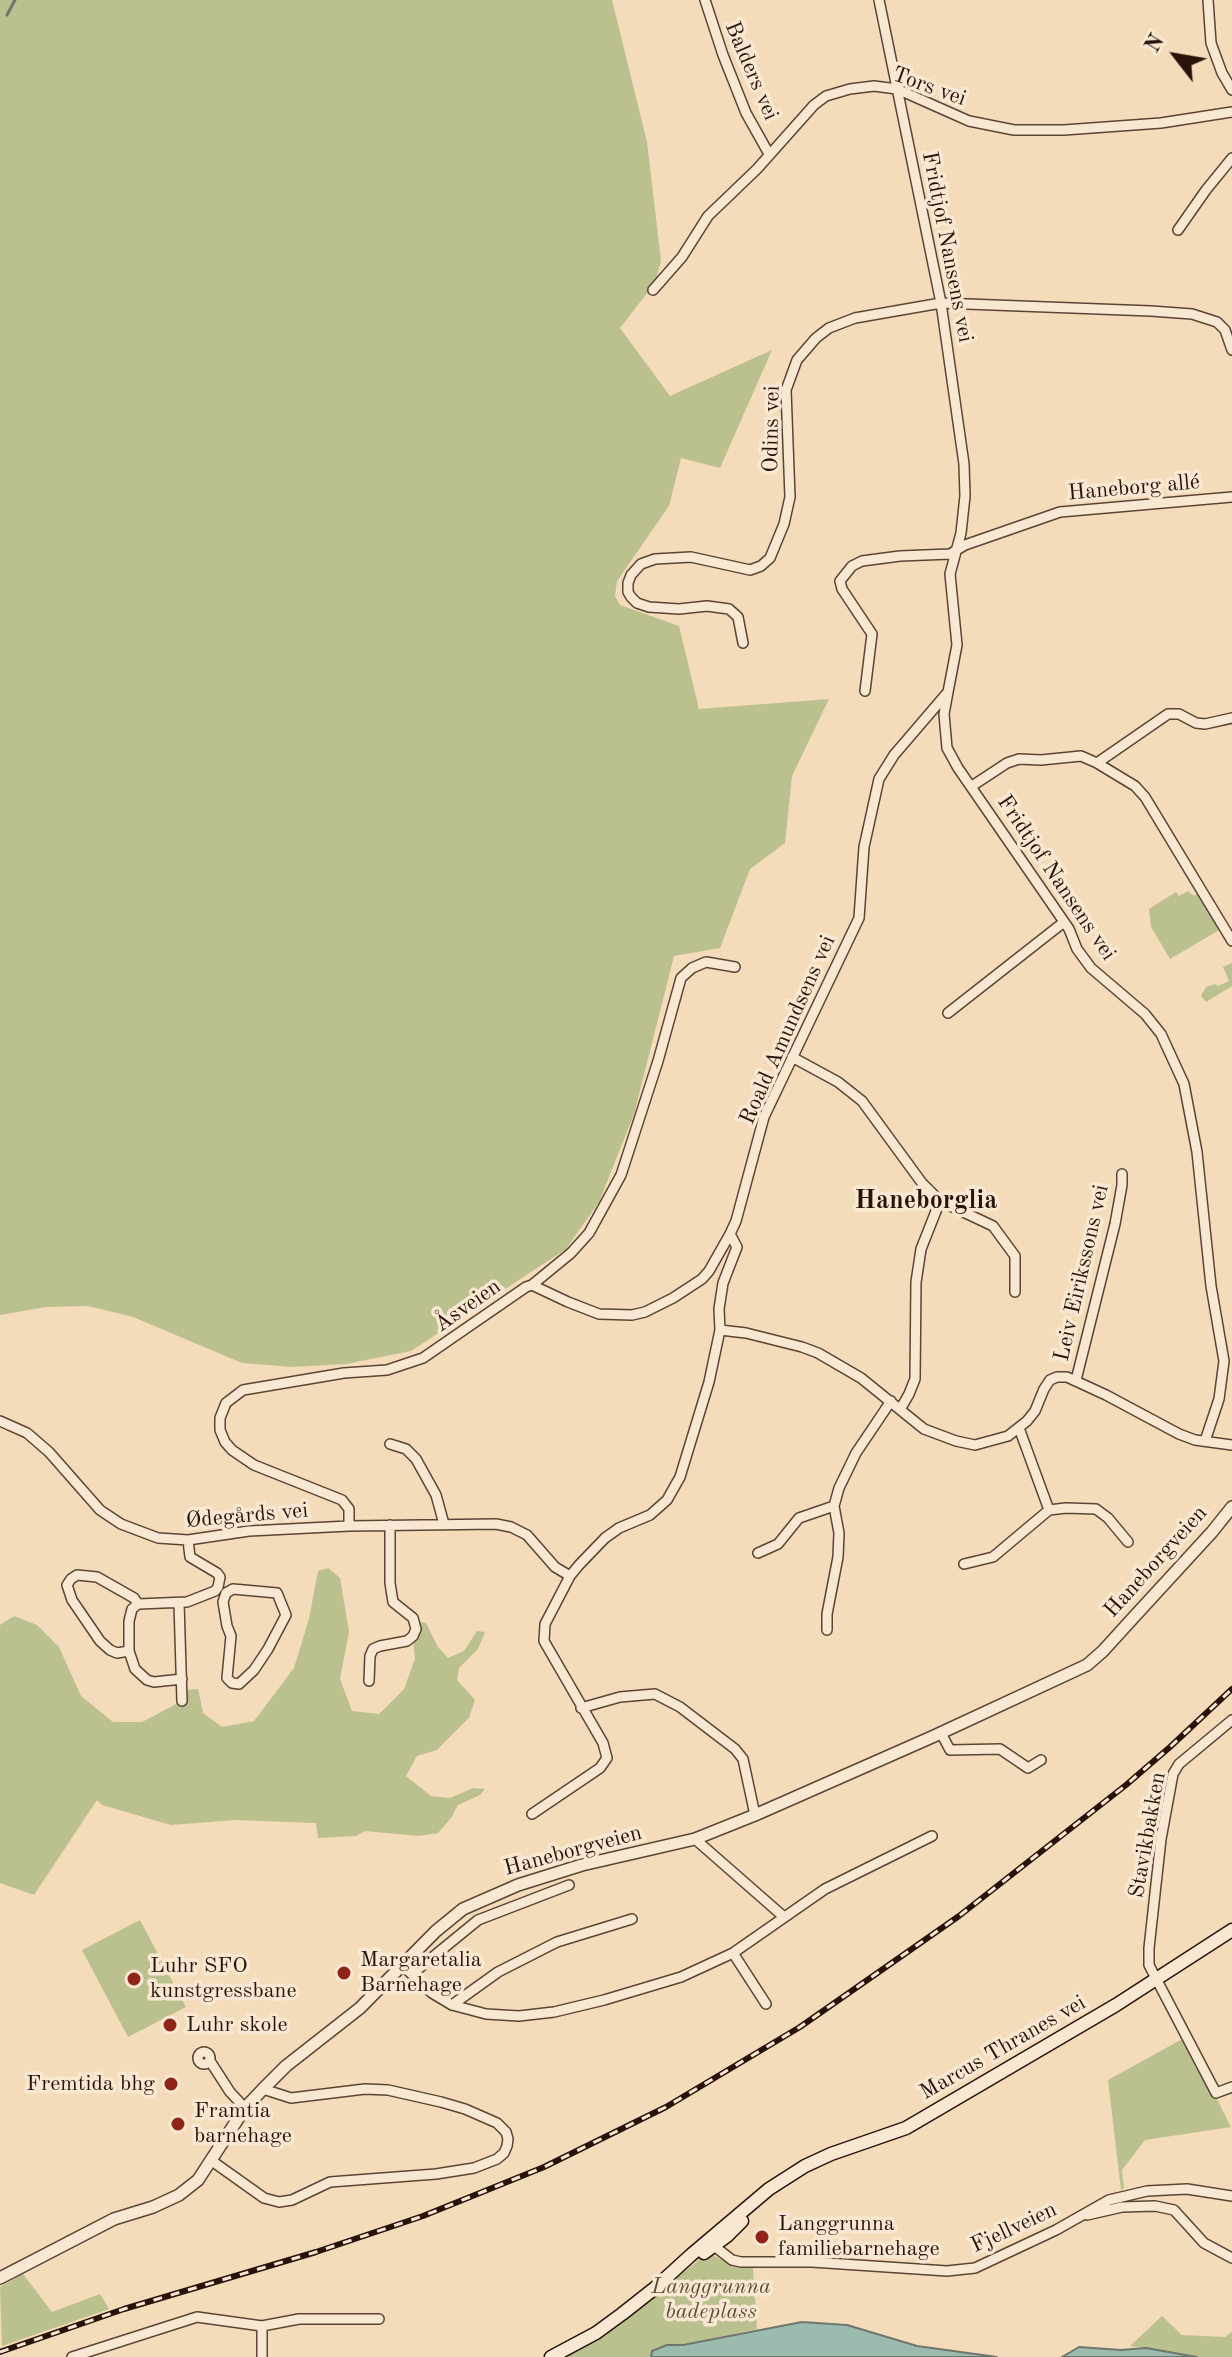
<!DOCTYPE html>
<html>
<head>
<meta charset="utf-8">
<style>
  body { margin:0 }
  #map { position:relative; width:1232px; height:2357px; overflow:hidden; background:#f4dbb9; font-family:"Old Standard TT",serif }
  canvas { display:block }
  .north { position:absolute; left:1136px; top:16px; width:80px; height:80px; -webkit-text-stroke:6px #f8e8d2; paint-order:stroke; rotate:301deg; font-size:22px; font-weight:700; line-height:32px; text-align:center; color:#281209 }
  .north::after { content:''; display:block; margin:auto; width:28px; height:36px; background:#281209; clip-path:polygon(50% 0,100% 100%,50% 72%,0 100%) }
</style>
</head>
<body>
<div id="map">
<canvas width="1232" height="2357"></canvas>
<div class="north">N</div>
</div>
<script>
const g = document.querySelector('canvas').getContext('2d');
g.lineJoin = 'round';
function fill(path, color) { g.fillStyle = color; g.fill(path, 'evenodd'); }
const shape = rows => new Path2D(rows.map(r => 'M' + r).join(''));
function strokePath(path, color, width, dash) { g.strokeStyle = color; g.lineWidth = width; g.lineCap = dash ? 'butt' : 'round'; g.setLineDash(dash || []); g.stroke(path); }
function write(font, color, halo, rows, align = 'center') {
  g.font = font + ' "Old Standard TT",serif'; g.lineWidth = 7; g.setLineDash([]); g.textBaseline = 'middle'; g.strokeStyle = halo; g.fillStyle = color; for (const [text, x, y, turn = 0] of rows) {
    g.save(); g.translate(x, y); g.rotate((+turn || 0) * Math.PI / 180); g.textAlign = isNaN(turn) ? turn : align; if (halo) g.strokeText(text, 0, 0); g.fillText(text, 0, 0); g.restore();
  }
}
fill(shape([
  [0,0,612,0,647,142,661,261,655,283,620,328,670,396,772,350,720,468,681,458,669,506,617,581,615,596,620,605,679,626,699,709,829,699,792,776,785,843,750,869,720,948,674,956,634,1114,599,1202,566,1249,411,1351,346,1364,293,1367,242,1363,133,1317,88,1306,46,1307,0,1315],
  [1188,891,1194,896,1199,892,1221,929,1170,959,1151,927,1149,909,1176,892,1179,896],
  [1232,963,1232,986,1206,1002,1201,996,1206,987,1215,984,1218,986,1229,981,1223,967],
  [328,1568,340,1578,349,1632,340,1679,352,1711,379,1714,404,1689,415,1659,411,1620,426,1623,438,1647,448,1658,464,1651,477,1631,485,1632,478,1649,459,1668,457,1680,475,1700,469,1718,437,1750,417,1756,406,1776,431,1796,450,1798,473,1788,485,1789,480,1795,458,1805,451,1818,438,1833,419,1836,365,1831,356,1836,318,1838,316,1823,235,1820,171,1825,102,1805,97,1800,34,1895,0,1883,0,1625,14,1616,37,1625,59,1647,81,1696,113,1722,142,1722,182,1701,188,1690,198,1689,203,1713,222,1727,254,1721,294,1668,309,1619,318,1571],
  [140,1920,186,2007,128,2037,82,1950],
  [1186,2037,1231,2127,1145,2140,1122,2170,1124,2188,1121,2190,1108,2080],
  [713,2255,732,2266,753,2268,757,2329,683,2345,666,2346,652,2351,651,2357,563,2357,606,2335,700,2259],
  [23,2274,52,2312,100,2294,109,2309,2,2346,0,2287],
  [1162,2316,1182,2335,1225,2337,1232,2332,1232,2357,1197,2357,1130,2346]
]), '#bbc08f');
const water = shape([
  [802,2322,847,2325,917,2346,997,2357,651,2357,652,2351,667,2345,683,2345,802,2322],
  [1079,2347,1121,2350,1146,2348,1197,2357,1062,2357,1079,2347]
]);
fill(water, '#9cbbaf');
strokePath(water, '#6e776d', 2);
strokePath(shape([
  [7,15,15,0]
]), '#6e776d', 3);
const minor = shape([
  [705,0,723,55,746,113,769,154],
  [1208,0,1211,43,1222,73,1232,90],
  [1178,230,1206,190,1232,158],
  [653,290,682,257,708,216,757,169,814,105,826,96,850,89,874,86,897,89,969,121,1014,130,1064,130,1161,123,1232,112],
  [743,643,738,617,729,609,707,606,679,609,649,607,637,603,631,597,628,592,628,583,631,575,641,564,655,559,691,557,750,570,761,566,770,558,784,524,790,497,786,390,797,360,816,338,829,328,855,318,941,303,1151,311,1192,314,1217,322,1225,330,1232,350],
  [865,691,872,634,842,589,840,581,852,566,862,561,900,556,950,554,965,545,1060,512,1232,497],
  [948,692,944,714,947,748,958,768,1069,929,1077,949,1091,968,1145,1014,1161,1034,1184,1084,1197,1152,1211,1286,1224,1361,1219,1399,1205,1441],
  [1097,763,1168,714,1179,714,1196,723,1205,724,1232,718],
  [972,786,1007,763,1019,759,1041,760,1081,756,1097,763,1135,786,1145,797,1232,941],
  [948,1013,1064,922],
  [792,1057,838,1082,862,1101,922,1183,940,1201,921,1249,916,1282,915,1379,909,1394,901,1408],
  [940,1201,993,1226,1015,1256,1015,1292],
  [532,1285,568,1302,599,1314,632,1315,645,1312,673,1298,702,1279,709,1271,730,1234],
  [720,1330,746,1333,802,1347,818,1353,861,1378,924,1429,956,1441,975,1445,1008,1436,1027,1421,1035,1411,1044,1389,1050,1380,1057,1377,1067,1377,1106,1395,1179,1434,1195,1440,1232,1445],
  [1076,1380,1115,1224,1122,1185,1122,1174],
  [0,1421,27,1433,49,1452,100,1510,121,1524,158,1538,188,1540,249,1531,349,1526,496,1524,511,1527,527,1535,555,1567,570,1576],
  [390,1444,406,1449,416,1459,436,1495,444,1524],
  [1049,1510,1066,1508,1096,1509,1108,1518,1128,1542],
  [349,1526,349,1509,342,1500,254,1465,232,1450,225,1442,220,1430,220,1418,226,1403,243,1390,344,1373,387,1370,423,1358,526,1287,532,1285,571,1253,589,1233,621,1175,658,1061,681,978,692,968,706,962,735,967],
  [758,1553,778,1544,799,1518,834,1506],
  [964,1564,993,1557,1049,1510,1019,1428],
  [233,1589,277,1593,286,1615,268,1649,254,1670,239,1684,232,1683,227,1678,231,1636,227,1626,223,1602,226,1593,233,1589],
  [179,1603,182,1701],
  [827,1630,827,1614,838,1557,839,1533,834,1506,839,1488,856,1453,891,1401],
  [129,1651,117,1653,110,1650,100,1641,72,1600,67,1585,71,1579,77,1575,97,1577,134,1598,138,1604],
  [182,1679,154,1682,147,1680,135,1669,129,1651,129,1621,132,1609,138,1604,187,1602,215,1591,218,1587,220,1577,217,1573,190,1557,188,1540],
  [369,1681,370,1656,373,1649,380,1646,407,1641,413,1636,416,1629,413,1618,393,1602,390,1583,390,1525],
  [581,1708,620,1697,655,1694,680,1707,735,1749,743,1759,755,1815],
  [1232,1720,1179,1764,1173,1774,1161,1839,1149,1948,1149,1965,1216,2093,1232,2087],
  [941,1733,950,1750,1000,1749,1028,1768,1041,1760],
  [532,1814,600,1768,607,1758,603,1743,544,1641,545,1624,570,1576,579,1565,605,1538,619,1528,650,1515,667,1500,680,1477,709,1382,720,1330,719,1309,723,1283,737,1247,730,1234,736,1221,764,1117,859,918,864,847,879,779,894,755,948,692,957,645,950,574,961,533,965,496,964,464,941,303,879,0],
  [695,1839,784,1917],
  [733,1953,766,2004],
  [403,1966,432,1993,452,2005,486,2014,519,2016,554,2012,604,2000,681,1977,733,1953,825,1889,932,1836],
  [412,1974,478,1920,569,1885],
  [452,2005,498,1972,557,1942,632,1919],
  '198 2058a6 6 0 1 1 12 0a6 6 0 1 1-12 0Z',
  [210,2061,230,2092,245,2108],
  [212,2161,264,2198,279,2202,292,2200,330,2182,436,2174,474,2168,497,2159,504,2153,507,2146,508,2139,506,2132,497,2123,465,2109,441,2102,388,2090,365,2089,291,2098,263,2089],
  [1087,2215,1122,2207,1155,2206,1174,2210,1204,2243,1232,2258],
  [714,2246,732,2260,741,2262,812,2262,947,2271,975,2268,1056,2230,1109,2200,1147,2191,1187,2189,1232,2196],
  [262,2326,262,2357],
  [72,2357,197,2317,262,2326,299,2319,379,2319]
]);
const tertiary = shape([
  [0,2278,114,2219,153,2207,179,2195,198,2180,245,2108,263,2089,286,2066,360,2008,436,1931,463,1909,518,1885,582,1865,695,1839,755,1815,932,1737,1087,1665,1103,1651,1133,1618,1212,1532,1232,1507]
]);
const secondary = shape([
  [704,2253,727,2236,742,2221],
  [551,2357,596,2333,622,2314,655,2288,691,2255,769,2189,805,2166,831,2154,906,2128,1116,2005,1232,1930]
]);
strokePath(minor, '#5b4435', 12);
strokePath(tertiary, '#5b4435', 14);
strokePath(secondary, '#281209', 15);
strokePath(minor, '#f8e8d2', 9);
strokePath(tertiary, '#f8e8d2', 11);
strokePath(secondary, '#f8e8d2', 12);
const rail = shape([
  [0,2352,124,2309,316,2252,423,2216,544,2167,666,2107,800,2027,959,1916,1126,1785,1170,1747,1232,1689]
]);
strokePath(rail, '#281209', 6);
strokePath(rail, '#f8e8d2', 3, [9]);
for (const [x, y, r, color] of [
  [344,1973,8,"#8f2418"],
  [134,1979,8,"#8f2418"],
  [170,2025,8,"#8f2418"],
  [171,2084,8,"#8f2418"],
  [178,2124,8,"#8f2418"],
  [762,2237,8,"#8f2418"]
]) { const dot = new Path2D(); dot.arc(x, y, r, 0, 2 * Math.PI); g.fillStyle = color; g.fill(dot); strokePath(dot, '#f8e8d2', 3); }
write('22px', '#281209', '#f8e8d2', [
  ["Balders vei",751,71,67],
  ["Tors vei",929,87,20],
  ["Fridtjof Nansens vei",947,247,79],
  ["Odins vei",772,429,-89],
  ["Haneborg allé",1134,488,-5],
  ["Fridtjof Nansens vei",1056,878,56],
  ["Roald Amundsens vei",788,1030,-66],
  ["Leiv Eirikssons vei",1082,1273,-77],
  ["Åsveien",468,1306,-35],
  ["Ødegårds vei",247,1516,-5],
  ["Haneborgveien",1156,1562,-48],
  ["Stavikbakken",1148,1835,-80],
  ["Haneborgveien",573,1851,-15],
  ["Marcus Thranes vei",1003,2048,-30],
  ["Fjellveien",1014,2228,-25]
]);
write('22px', '#281209', '#f8e8d2', [
  ["Margaretalia",360,1960],
  ["Barnehage",360,1985],
  ["Luhr SFO",150,1966],
  ["kunstgressbane",150,1991],
  ["Luhr skole",186,2025],
  ["Fremtida bhg",155,2084,"right"],
  ["Framtia",194,2111],
  ["barnehage",194,2136],
  ["Langgrunna",778,2224],
  ["familiebarnehage",778,2249]
], 'left');
write('italic 22px', '#5b4f38', '#f8e8d2', [
  ["Langgrunna",711,2287],
  ["badeplass",711,2312]
]);
write('bold 26px', '#281209', '#f8e8d2', [
  ["Haneborglia",926,1201]
]);
</script>
</body>
</html>
